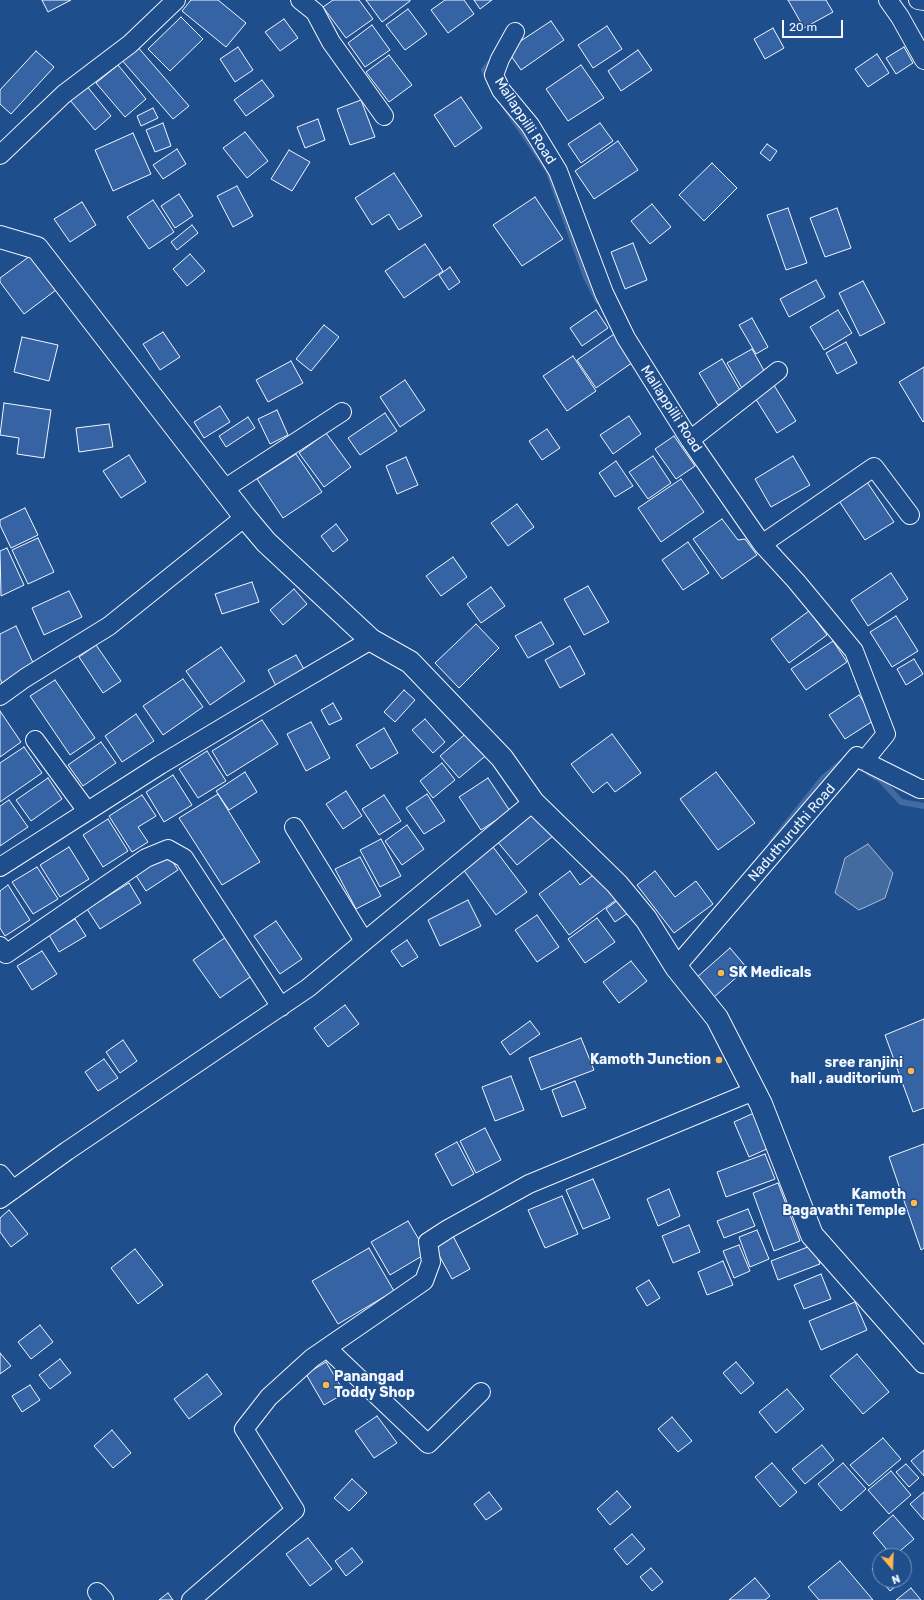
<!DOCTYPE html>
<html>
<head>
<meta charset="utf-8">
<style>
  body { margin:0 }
  #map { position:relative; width:924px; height:1600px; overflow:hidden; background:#1f4e8c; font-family:Rubik,sans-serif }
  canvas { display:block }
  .north { position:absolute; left:872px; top:1548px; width:40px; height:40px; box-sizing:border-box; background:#1f4e8c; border:1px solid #7391ba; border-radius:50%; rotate:161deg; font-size:11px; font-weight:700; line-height:16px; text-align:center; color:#f2f6ff }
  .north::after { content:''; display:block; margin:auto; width:14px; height:18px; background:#ffb74d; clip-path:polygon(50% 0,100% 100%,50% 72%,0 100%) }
  .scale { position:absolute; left:782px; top:20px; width:61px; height:18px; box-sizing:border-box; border:2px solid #f2f6ff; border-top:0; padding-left:5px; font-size:12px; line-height:14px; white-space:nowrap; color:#f2f6ff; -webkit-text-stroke:3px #1f4e8c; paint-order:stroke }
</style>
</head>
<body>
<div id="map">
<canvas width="924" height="1600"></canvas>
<div class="north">N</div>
<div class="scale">20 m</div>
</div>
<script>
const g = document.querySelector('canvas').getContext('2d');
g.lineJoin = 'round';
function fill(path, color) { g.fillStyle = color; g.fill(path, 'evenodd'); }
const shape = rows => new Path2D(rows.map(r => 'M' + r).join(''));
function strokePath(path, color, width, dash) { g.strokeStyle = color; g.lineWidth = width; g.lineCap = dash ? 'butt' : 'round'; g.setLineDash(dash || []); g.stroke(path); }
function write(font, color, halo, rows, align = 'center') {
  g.font = font + ' Rubik,sans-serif'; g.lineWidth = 3; g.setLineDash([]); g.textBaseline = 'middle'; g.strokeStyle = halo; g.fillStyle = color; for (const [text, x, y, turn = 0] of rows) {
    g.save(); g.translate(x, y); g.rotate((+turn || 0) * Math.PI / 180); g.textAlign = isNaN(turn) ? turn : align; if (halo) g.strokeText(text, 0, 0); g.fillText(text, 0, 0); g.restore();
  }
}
const water = shape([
  [868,844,893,873,885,898,859,910,835,893,845,858,868,844]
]);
fill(water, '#446ba0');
strokePath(water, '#a8bbd7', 1);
strokePath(shape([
  [489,80,484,70,494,58],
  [504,105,548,170,586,277,598,301],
  [869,773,881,780,901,802,924,806],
  [772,842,823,778,842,762]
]), '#446ba0', 6);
const building = shape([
  [42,0,71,0,48,12,42,0],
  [191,0,218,0,246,23,226,47,182,11,191,0],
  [333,0,359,0,373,19,346,38,323,7,333,0],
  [366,0,410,0,410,1,382,22,366,0],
  [445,0,464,0,474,14,448,33,431,10,445,0],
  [474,0,492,0,480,9,474,0],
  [788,0,826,0,833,12,804,28,788,0],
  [408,9,427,34,405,50,386,25,408,9],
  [181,17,203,39,170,71,148,49,181,17],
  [284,19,298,38,280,51,265,32,284,19],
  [551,21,564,40,521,70,507,50,551,21],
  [372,25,390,50,365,67,348,43,372,25],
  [607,26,622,49,593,68,578,45,607,26],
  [773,28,784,48,765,59,754,39,773,28],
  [136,45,189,106,173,119,120,58,136,45],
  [238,47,253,70,235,82,220,59,238,47],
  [904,47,913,63,896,74,886,58,904,47],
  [638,50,652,70,621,91,608,71,638,50],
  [36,51,54,67,11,114,0,104,0,90,36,51],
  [877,54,889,73,868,87,855,69,877,54],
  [389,55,412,85,389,102,366,72,389,55],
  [118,65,146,99,125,117,96,83,118,65],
  [581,65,604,98,568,121,546,89,581,65],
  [262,80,274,96,246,116,234,100,262,80],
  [86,85,111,116,95,130,69,99,86,85],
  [461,97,482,128,455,147,434,115,461,97],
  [361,100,375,137,350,145,337,109,361,100],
  [153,108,158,118,141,126,137,116,153,108],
  [318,119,325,140,305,148,297,127,318,119],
  [163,123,171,146,155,152,146,130,163,123],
  [600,123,613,141,581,163,568,144,600,123],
  [245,132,268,161,247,178,223,148,245,132],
  [133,133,151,174,113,191,95,150,133,133],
  [618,141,638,170,594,199,575,171,618,141],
  [767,144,777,151,770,161,760,153,767,144],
  [177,149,186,164,163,179,153,165,177,149],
  [289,150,310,162,292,191,271,179,289,150],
  [712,163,737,188,704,221,679,195,712,163],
  [394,173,422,216,399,230,389,214,372,225,355,198,394,173],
  [237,186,253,216,233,227,217,196,237,186],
  [179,194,193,216,175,228,161,206,179,194],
  [535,197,563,239,522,266,493,225,535,197],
  [153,200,174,232,149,249,127,217,153,200],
  [82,202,96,225,70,242,54,219,82,202],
  [652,204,671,227,650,244,631,221,652,204],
  [788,208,807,263,786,270,767,215,788,208],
  [837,208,851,248,825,257,810,218,837,208],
  [192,225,198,233,177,250,171,242,192,225],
  [633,243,647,280,625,289,611,252,633,243],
  [425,244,443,271,404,298,385,271,425,244],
  [190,254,205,271,187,286,173,269,190,254],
  [30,256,56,290,24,314,0,282,0,278,30,256],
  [450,267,460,282,449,290,439,275,450,267],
  [816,280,825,297,789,317,780,299,816,280],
  [863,281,885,323,860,336,839,293,863,281],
  [596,310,608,328,582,346,570,328,596,310],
  [838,310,852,333,824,350,810,327,838,310],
  [752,318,768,347,756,354,739,325,752,318],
  [324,325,339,337,311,371,296,359,324,325],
  [163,332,180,357,160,370,143,344,163,332],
  [617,332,636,360,596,388,577,360,617,332],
  [22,337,58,345,49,381,14,372,22,337],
  [846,342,857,363,837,374,826,353,846,342],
  [752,349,767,376,743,390,727,363,752,349],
  [573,356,596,391,567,411,543,376,573,356],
  [722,359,741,392,718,405,699,373,722,359],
  [291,361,303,383,268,402,256,380,291,361],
  [924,367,924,421,923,422,899,382,924,367],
  [405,380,425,410,400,427,380,397,405,380],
  [772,382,796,421,777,433,752,393,772,382],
  [4,403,51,410,44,458,17,454,19,438,0,435,4,403],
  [220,406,230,422,204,438,194,422,220,406],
  [277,410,288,435,270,444,258,419,277,410],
  [385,413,397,431,360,455,348,438,385,413],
  [629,416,641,434,613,454,600,435,629,416],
  [248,417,255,428,226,447,219,436,248,417],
  [109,424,113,447,79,452,76,428,109,424],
  [547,429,560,448,542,460,529,441,547,429],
  [326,433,351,467,324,487,299,453,326,433],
  [674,436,695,466,676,479,655,449,674,436],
  [296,454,322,492,283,518,257,479,296,454],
  [129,455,146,482,121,498,103,471,129,455],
  [653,456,671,483,648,499,629,472,653,456],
  [793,456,810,485,771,507,755,479,793,456],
  [406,457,418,485,397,494,386,466,406,457],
  [616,461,633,486,615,497,599,473,616,461],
  [681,479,704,512,661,542,638,508,681,479],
  [867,482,894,522,865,540,839,501,867,482],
  [517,504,534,527,508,546,491,523,517,504],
  [25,508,38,535,11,548,0,525,0,520,25,508],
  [722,519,738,540,745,539,757,555,722,579,693,539,722,519],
  [336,524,348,540,333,552,321,536,336,524],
  [38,538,54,572,28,584,12,550,38,538],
  [688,542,709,573,683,590,662,560,688,542],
  [7,548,24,585,1,596,0,551,7,548],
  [453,557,467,577,441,596,426,576,453,557],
  [891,573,908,599,868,626,851,600,891,573],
  [252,582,259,602,222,614,215,594,252,582],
  [588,586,609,622,584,635,564,599,588,586],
  [491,587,505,606,481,623,467,604,491,587],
  [294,589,307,604,283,625,270,610,294,589],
  [69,591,82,617,44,635,32,608,69,591],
  [809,611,827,635,789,663,771,639,809,611],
  [896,616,918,651,892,667,870,632,896,616],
  [541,622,554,644,528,658,515,636,541,622],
  [476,624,499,648,459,688,435,663,476,624],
  [16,626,35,667,2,683,0,679,0,634,16,626],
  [833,641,847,662,806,690,791,669,833,641],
  [96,645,121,681,103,693,79,657,96,645],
  [570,646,585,674,560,688,545,660,570,646],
  [221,647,245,681,210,705,186,671,221,647],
  [296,655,305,671,276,686,268,670,296,655],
  [914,659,923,674,906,685,897,669,914,659],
  [183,679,203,707,163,735,143,706,183,679],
  [55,680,95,738,70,755,30,696,55,680],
  [404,690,415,700,395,722,384,712,404,690],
  [859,695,876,719,845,739,829,715,859,695],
  [333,703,342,719,329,725,321,710,333,703],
  [0,711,21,742,0,757,0,711],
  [136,714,154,741,122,762,105,736,136,714],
  [425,719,445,742,433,753,412,730,425,719],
  [262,720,278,744,227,776,212,751,262,720],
  [311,722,330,758,306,771,287,734,311,722],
  [384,728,398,753,371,769,356,745,384,728],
  [470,730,489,753,459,778,440,756,470,730],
  [612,734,641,773,615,792,607,782,593,793,571,764,612,734],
  [101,742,116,763,83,786,68,765,101,742],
  [24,747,42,773,0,802,0,763,24,747],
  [207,751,226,781,198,798,179,769,207,751],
  [442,763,455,780,433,798,420,781,442,763],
  [245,772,257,792,229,810,216,791,245,772],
  [716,772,755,823,718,850,680,799,716,772],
  [173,775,192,805,164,822,146,792,173,775],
  [48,778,62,799,31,821,16,800,48,778],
  [488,778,510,811,481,830,459,797,488,778],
  [346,791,362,816,343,829,326,804,346,791],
  [218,794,260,862,222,885,179,818,218,794],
  [427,794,445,821,424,834,406,808,427,794],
  [142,795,156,816,138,827,148,842,132,852,109,816,142,795],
  [384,795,401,821,379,835,362,809,384,795],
  [9,800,28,827,0,846,0,806,9,800],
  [532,811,553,836,517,865,496,840,532,811],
  [108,819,128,851,103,867,83,835,108,819],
  [407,825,424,849,402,865,385,841,407,825],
  [381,839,401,876,380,887,360,850,381,839],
  [490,843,527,892,496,915,460,865,490,843],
  [69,847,89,879,60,897,40,865,69,847],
  [167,853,178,870,146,891,135,874,167,853],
  [360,857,381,896,356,909,335,869,360,857],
  [37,867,58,899,33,914,12,882,37,867],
  [570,871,580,885,596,873,616,900,569,935,539,894,570,871],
  [655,871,675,897,696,881,713,904,674,933,637,885,655,871],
  [129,883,141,903,100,929,87,909,129,883],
  [8,885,30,920,5,936,0,928,0,891,8,885],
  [468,900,481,926,440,946,428,920,468,900],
  [618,900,628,913,615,922,606,909,618,900],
  [537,915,559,947,537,962,515,930,537,915],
  [597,918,615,942,585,963,568,939,597,918],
  [75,919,86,936,59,952,49,935,75,919],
  [276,921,302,959,280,974,254,936,276,921],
  [226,937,253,975,220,998,193,960,226,937],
  [407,940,418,957,402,967,391,951,407,940],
  [730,948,747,968,713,998,696,978,730,948],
  [42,951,57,974,32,990,17,966,42,951],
  [631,961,647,981,619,1003,603,982,631,961],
  [345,1005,359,1024,328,1047,314,1028,345,1005],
  [924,1019,924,1108,913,1112,885,1035,924,1019],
  [530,1021,540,1034,510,1055,501,1042,530,1021],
  [581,1038,594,1070,541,1090,529,1058,581,1038],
  [123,1040,137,1061,120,1073,106,1052,123,1040],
  [104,1059,118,1078,98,1091,85,1072,104,1059],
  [511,1076,524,1110,495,1121,482,1087,511,1076],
  [575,1081,586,1108,562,1117,552,1090,575,1081],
  [754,1113,769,1148,749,1157,734,1122,754,1113],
  [485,1128,501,1160,476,1173,460,1141,485,1128],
  [457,1142,474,1174,452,1186,435,1154,457,1142],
  [924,1144,924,1248,921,1250,889,1157,924,1144],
  [765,1154,775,1179,726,1197,717,1172,765,1154],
  [593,1179,610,1218,583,1229,566,1190,593,1179],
  [778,1183,800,1241,774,1251,753,1193,778,1183],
  [669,1189,680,1216,658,1226,647,1199,669,1189],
  [562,1196,578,1234,545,1248,528,1210,562,1196],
  [748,1209,755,1226,724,1238,717,1221,748,1209],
  [9,1210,28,1234,11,1247,0,1232,0,1218,9,1210],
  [408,1221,427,1253,390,1275,371,1242,408,1221],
  [689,1225,700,1252,673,1263,662,1236,689,1225],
  [757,1230,769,1259,750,1267,739,1237,757,1230],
  [453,1236,470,1269,452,1279,434,1246,453,1236],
  [739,1245,750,1271,734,1278,723,1251,739,1245],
  [813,1245,820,1264,778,1280,771,1261,813,1245],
  [369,1248,394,1291,338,1324,312,1281,369,1248],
  [135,1249,163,1285,138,1304,111,1268,135,1249],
  [723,1261,733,1285,707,1295,698,1272,723,1261],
  [821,1274,831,1299,804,1309,794,1285,821,1274],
  [649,1280,660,1298,647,1306,636,1288,649,1280],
  [855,1302,867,1330,821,1350,809,1321,855,1302],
  [40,1325,53,1342,31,1359,18,1342,40,1325],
  [0,1353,11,1366,0,1374,0,1353],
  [857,1354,889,1392,863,1414,830,1376,857,1354],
  [60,1359,71,1373,50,1389,39,1375,60,1359],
  [326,1362,345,1393,324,1405,306,1374,326,1362],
  [736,1362,754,1383,741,1394,723,1373,736,1362],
  [207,1374,222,1394,189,1419,174,1399,207,1374],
  [30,1385,40,1400,22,1412,12,1396,30,1385],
  [787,1389,804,1409,776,1433,759,1412,787,1389],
  [377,1416,397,1443,374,1458,355,1431,377,1416],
  [672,1417,692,1441,678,1452,658,1429,672,1417],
  [112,1430,131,1453,113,1468,94,1446,112,1430],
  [883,1438,901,1459,869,1486,850,1465,883,1438],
  [822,1445,834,1460,805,1484,792,1469,822,1445],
  [924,1450,924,1476,911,1461,924,1450],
  [772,1463,797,1492,780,1507,755,1477,772,1463],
  [843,1463,866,1489,841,1511,818,1484,843,1463],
  [906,1464,919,1478,909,1487,896,1472,906,1464],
  [891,1471,911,1495,889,1514,868,1490,891,1471],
  [352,1479,367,1493,349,1511,334,1498,352,1479],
  [617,1491,631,1507,610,1525,597,1509,617,1491],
  [489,1492,502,1509,486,1520,474,1504,489,1492],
  [924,1492,924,1520,910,1504,924,1492],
  [893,1515,914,1539,894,1556,892,1556,873,1533,893,1515],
  [632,1534,645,1549,627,1565,614,1549,632,1534],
  [308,1538,332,1569,310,1586,286,1554,308,1538],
  [352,1548,363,1562,346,1576,335,1561,352,1548],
  [840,1561,873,1600,819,1600,808,1587,840,1561],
  [880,1563,880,1578,872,1569,880,1563],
  [651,1568,663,1582,652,1591,640,1577,651,1568],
  [755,1578,770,1596,765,1600,729,1600,755,1578],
  [881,1580,903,1580,890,1591,881,1580],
  [911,1588,921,1600,896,1600,911,1588],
  [168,1593,173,1600,159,1600,168,1593]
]);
fill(building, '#3563a3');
strokePath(building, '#f2f6ff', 1);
const street = shape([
  [300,0,315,12,331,42,384,116],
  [888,0,900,17,924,60],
  [918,0,924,1],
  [515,32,500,59,494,75,501,90,530,125,558,171,604,293,626,338,690,440,762,544,796,581,854,651,886,734,864,761],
  [0,155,64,94,130,44,176,0],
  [690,440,778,371],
  [224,489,342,412],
  [762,544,874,467,910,515],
  [0,696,25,678,109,626,245,517],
  [35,740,87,811],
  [294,827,364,941],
  [0,867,160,765,282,692,371,640],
  [0,946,6,954,146,858,168,849,184,858,281,1007],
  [676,967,857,756,864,761,920,789,924,789],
  [0,1174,13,1190],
  [0,1199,67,1151,308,988,533,802],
  [327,1348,428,1444,481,1392],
  [97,1592,104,1600],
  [191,1600,295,1510,244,1429,269,1397,312,1358,424,1281,431,1262,428,1242,448,1229,529,1184,754,1091]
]);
const secondary = shape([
  [0,237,37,248,245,517,266,542,371,640,410,662,502,758,533,802,617,884,646,919,676,967,717,1018,761,1104,812,1235,924,1362]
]);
strokePath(street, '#f2f6ff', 20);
strokePath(secondary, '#f2f6ff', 24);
strokePath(street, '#1f4e8c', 18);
strokePath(secondary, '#1f4e8c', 22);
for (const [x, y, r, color] of [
  [721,973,4,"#ffb74d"],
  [719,1060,4,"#ffb74d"],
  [911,1071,4,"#ffb74d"],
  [914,1203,4,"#ffb74d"],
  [326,1385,4,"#ffb74d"]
]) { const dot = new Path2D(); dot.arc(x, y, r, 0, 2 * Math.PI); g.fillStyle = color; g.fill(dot); strokePath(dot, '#1f4e8c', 1.5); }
write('14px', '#f2f6ff', '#1f4e8c', [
  ["Mallappilli Road",525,121,57],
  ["Mallappilli Road",671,409,57],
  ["Naduthuruthi Road",792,833,-49]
]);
write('bold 14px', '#f2f6ff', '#1f4e8c', [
  ["SK Medicals",729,973,"left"],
  ["Kamoth Junction",711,1060],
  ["sree ranjini",903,1063],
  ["hall , auditorium",903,1079],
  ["Kamoth",906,1195],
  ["Bagavathi Temple",906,1211],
  ["Panangad",334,1377,"left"],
  ["Toddy Shop",334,1393,"left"]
], 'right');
</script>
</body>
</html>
